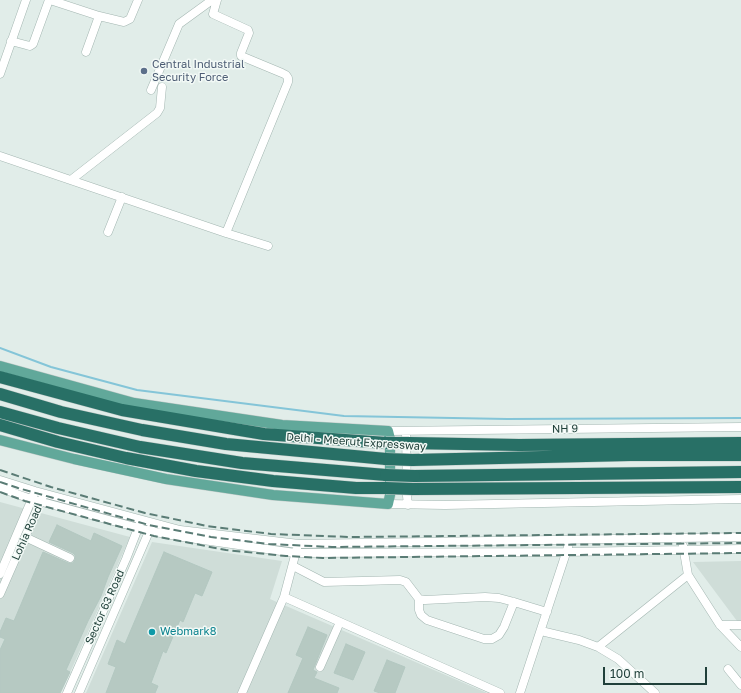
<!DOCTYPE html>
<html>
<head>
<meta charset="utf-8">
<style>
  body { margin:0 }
  #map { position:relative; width:741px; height:693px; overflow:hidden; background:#e1ede9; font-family:"Golos Text",sans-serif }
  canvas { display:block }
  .scale { position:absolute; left:603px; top:667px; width:104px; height:18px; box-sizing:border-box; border:2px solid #20403a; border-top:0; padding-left:5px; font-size:12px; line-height:14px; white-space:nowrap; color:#20403a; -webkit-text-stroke:3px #f2f9f6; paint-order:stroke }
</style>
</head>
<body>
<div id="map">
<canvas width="741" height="693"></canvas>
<div class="scale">100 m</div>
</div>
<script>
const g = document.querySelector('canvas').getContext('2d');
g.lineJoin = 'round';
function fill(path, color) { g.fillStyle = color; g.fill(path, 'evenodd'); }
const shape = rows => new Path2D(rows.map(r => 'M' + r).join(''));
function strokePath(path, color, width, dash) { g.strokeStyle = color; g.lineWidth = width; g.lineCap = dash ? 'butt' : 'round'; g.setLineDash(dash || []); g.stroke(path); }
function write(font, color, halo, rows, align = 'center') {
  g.font = font + ' "Golos Text",sans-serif'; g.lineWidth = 3; g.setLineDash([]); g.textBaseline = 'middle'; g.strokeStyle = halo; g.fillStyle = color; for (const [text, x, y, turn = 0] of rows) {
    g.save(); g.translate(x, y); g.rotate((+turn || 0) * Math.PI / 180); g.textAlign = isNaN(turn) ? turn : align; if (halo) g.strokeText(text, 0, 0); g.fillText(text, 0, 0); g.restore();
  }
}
fill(shape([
  [0,502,130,537,61,693,0,693],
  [152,542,282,561,270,599,487,693,86,693],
  [741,561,741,621,737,621,693,562]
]), '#cfddd8');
strokePath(shape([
  [0,348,51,367,137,390,344,416,507,419,741,418]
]), '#84c5d8', 2);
const building = shape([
  [57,525,91,541,94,533,122,546,108,577,101,596,88,621,66,670,70,672,60,693,0,693,0,650,5,639,0,637,0,632,6,618,14,621,43,552,68,563,73,563,75,560,75,555,73,553,49,542,57,525],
  [164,552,212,572,202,596,195,593,183,622,180,620,166,653,163,651,151,683,158,686,155,693,106,693,116,667,108,664,117,640,125,644,164,552],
  [308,627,327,635,313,670,317,672,314,678,339,688,337,693,288,693,303,658,296,655,308,627],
  [346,644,365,652,353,680,334,673,346,644],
  [387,660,405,667,395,693,380,693,374,691,387,660]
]);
fill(building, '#b6c9c2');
strokePath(building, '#b3c8c1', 1);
const minor = shape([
  [50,0,99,16,124,22,130,19,138,0],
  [217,0,213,14,248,30,249,33,241,53,241,56,282,73,286,75,288,78,288,82,226,233],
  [11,41,26,45,30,46,33,44,49,0],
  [86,52,99,16],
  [0,74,26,0],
  [151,90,179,24,212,0],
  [0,156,226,233,268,246],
  [71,180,157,113,160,108,162,87],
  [108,232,122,197],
  [388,431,741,427],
  [406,431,407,496,408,505],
  [0,480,35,491,180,530,299,544,741,537],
  [0,488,31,499,150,531,182,537,295,553,567,552,741,549],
  [388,504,445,505,741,499],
  [25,537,70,558],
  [683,546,688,575,720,625,741,647],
  [293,566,324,582,400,580,406,582,419,599,425,600,485,597,499,598,514,602,547,612],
  [0,574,34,494],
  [0,594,43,496],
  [284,597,500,693],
  [419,599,419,610,421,615,427,620,484,639,492,639,499,635,504,627,514,602],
  [720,625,741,625],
  [541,631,579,640,598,647,618,659,655,693],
  [598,647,688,575],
  [320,667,340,622],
  [728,669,741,685],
  [67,693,126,559,140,523],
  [79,693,151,527],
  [242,693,284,597,297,548],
  [520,693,568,547]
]);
const major = shape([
  [0,366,134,403,282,425,388,431,390,439,390,495,388,504,273,495,166,479,74,459,0,440]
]);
const highway = shape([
  [0,377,122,410,264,434,386,443],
  [0,394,61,412,142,430,226,444,386,459],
  [0,412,58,428,140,447,242,463,386,475],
  [0,425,58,442,126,458,196,471,273,481,356,488,386,488],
  [409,443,519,445,741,443],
  [412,460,630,455,741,455],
  [414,476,741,472],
  [413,489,741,487]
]);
strokePath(minor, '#a3b6b1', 9);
strokePath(major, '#c1cac8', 11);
strokePath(highway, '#c1cac8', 13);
strokePath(minor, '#fff', 8);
strokePath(major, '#61a89a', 10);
strokePath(highway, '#287066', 12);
strokePath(shape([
  [0,470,51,487,145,513,207,526,271,534,351,537,741,533],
  [0,482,18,488,149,525,211,537,269,544,332,547,741,543],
  [0,492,25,501,154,536,226,550,286,556,323,558,741,553]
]), '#5a7c75', 2, [8, 4]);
const highwayBridge = shape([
  [386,443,409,443],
  [386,459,412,460],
  [386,475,414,476],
  [386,488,413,489]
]);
strokePath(highwayBridge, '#c1cac8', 13, []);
strokePath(highwayBridge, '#287066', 12);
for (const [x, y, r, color] of [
  [144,71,4,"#5c6f8a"],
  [152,632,4,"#0f9aa8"]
]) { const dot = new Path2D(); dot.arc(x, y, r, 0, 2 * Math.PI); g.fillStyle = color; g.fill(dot); strokePath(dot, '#f2f9f6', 1.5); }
write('11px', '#4e5e75', '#f2f9f6', [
  ["Central Industrial",152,65],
  ["Security Force",152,78]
], 'left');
write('11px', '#20403a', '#f2f9f6', [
  ["NH 9",565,429,-1],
  ["Delhi - Meerut Expressway",356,442,4],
  ["Lohia Road",27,533,-66],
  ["Sector 63 Road",105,607,-66]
]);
write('11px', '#0d838f', '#f2f9f6', [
  ["Webmark8",160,632]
], 'left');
</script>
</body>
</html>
